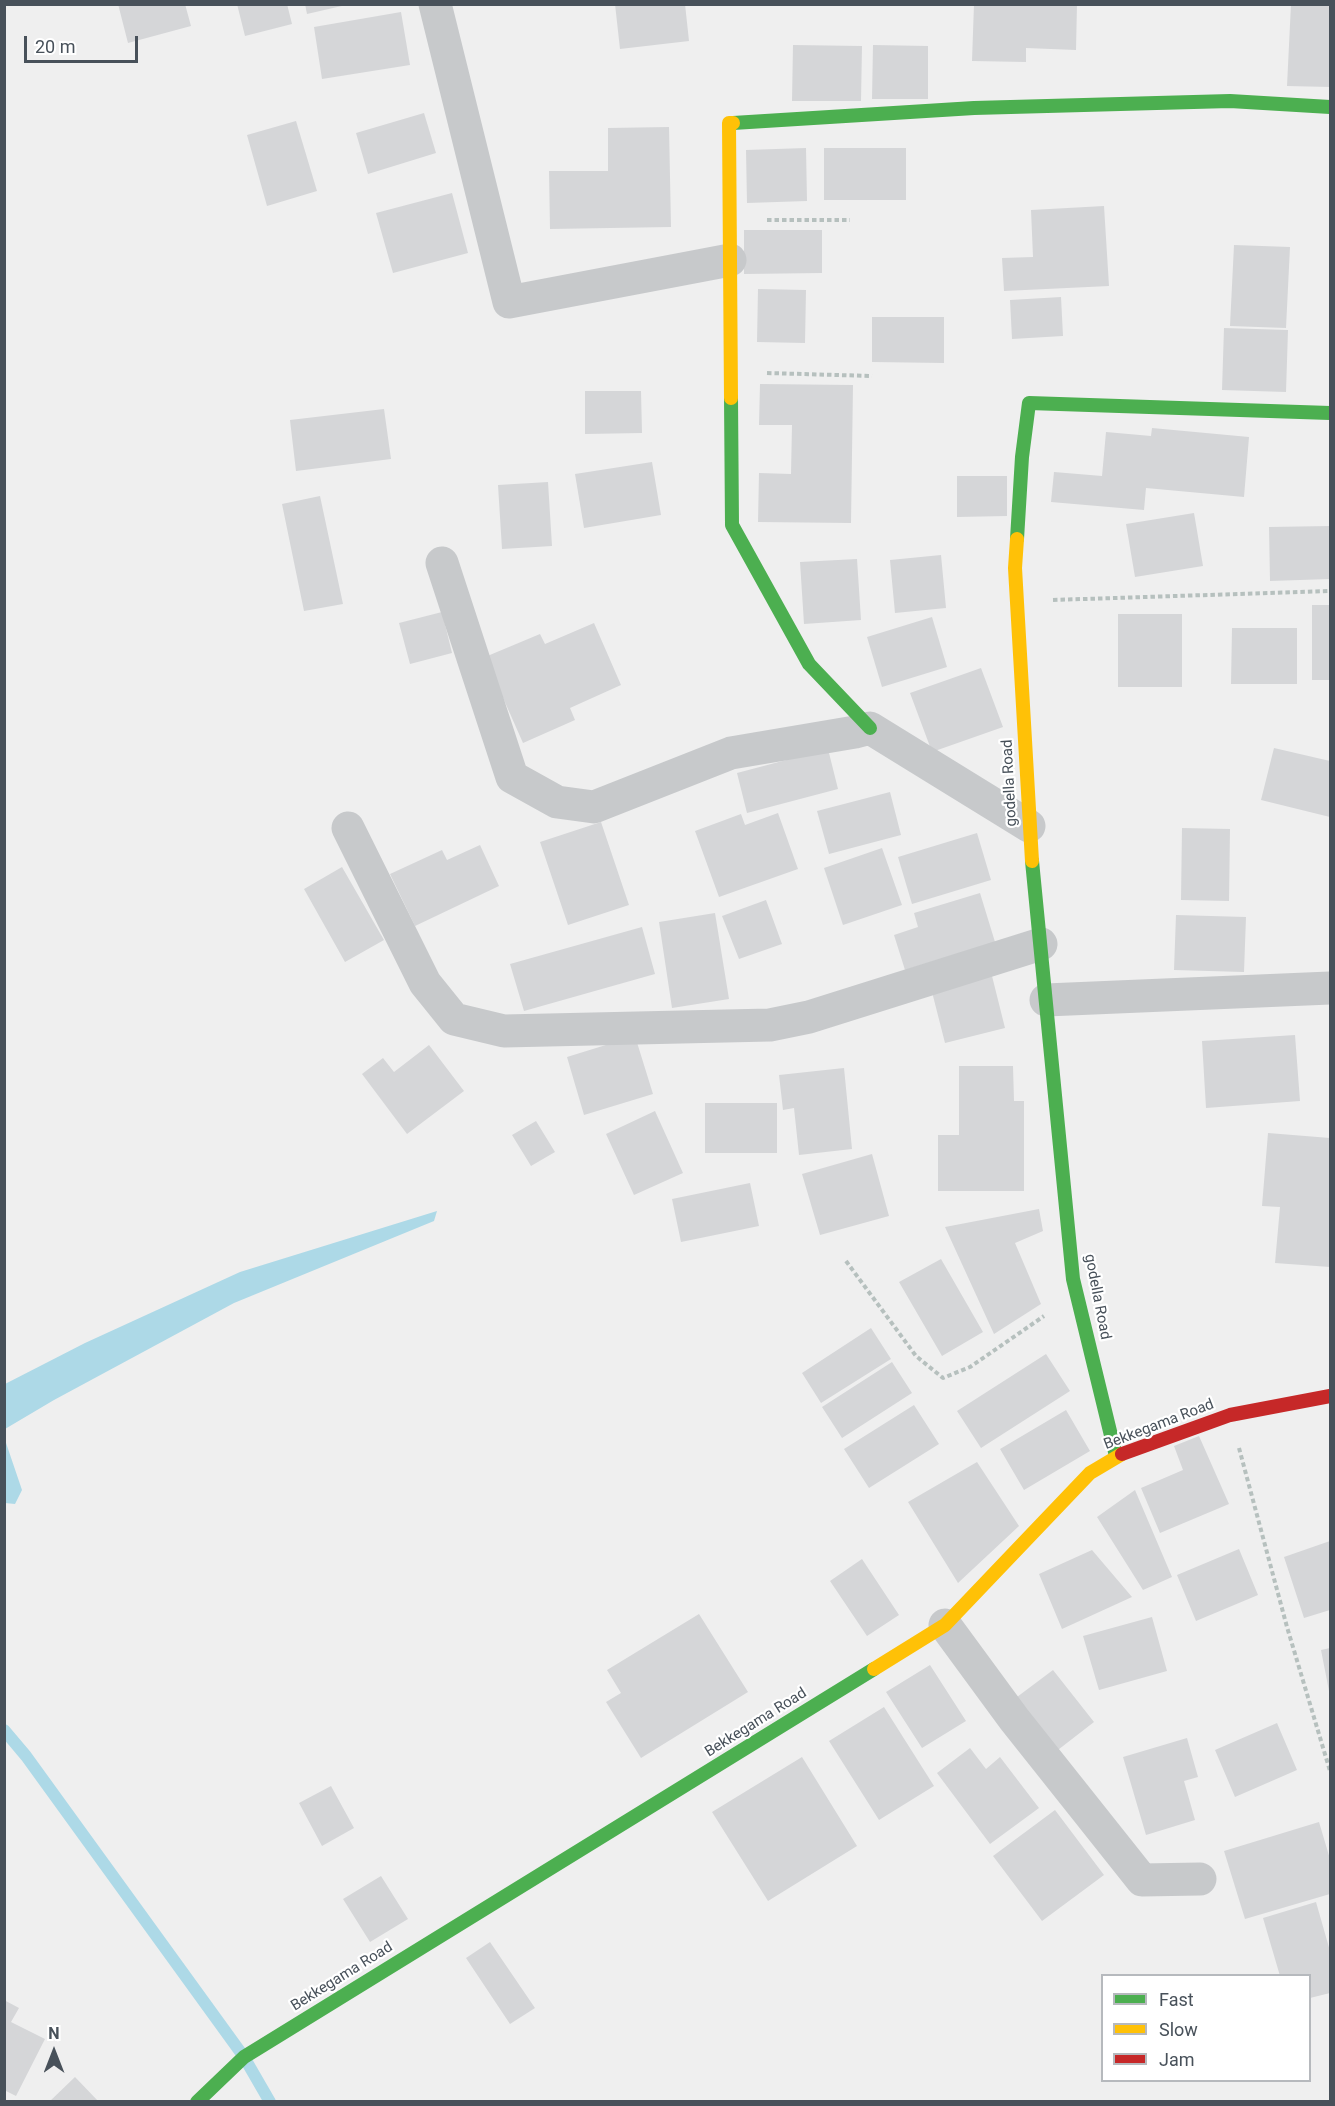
<!DOCTYPE html>
<html>
<head>
<meta charset="utf-8">
<style>
  body { margin:0 }
  #map { position:relative; width:1335px; height:2106px; overflow:hidden; background:#efefef; font-family:Roboto,sans-serif }
  canvas { display:block }
  .frame { position:absolute; inset:0; border:6px solid #48515a; pointer-events:none }
  .legend { position:absolute; left:1101px; top:1974px; width:210px; height:108px; box-sizing:border-box; background:#fff; border:2px solid #b6b9bd; margin:0; padding:8px 10px; list-style:none; font-size:18px; color:#48515a }
  .legend li { display:flex; align-items:center; gap:12px; height:30px }
  .legend b { width:30px; border:2px solid #b6b9bd }
  .north { position:absolute; left:24px; top:2022px; width:60px; height:60px; -webkit-text-stroke:4px #fff; paint-order:stroke; rotate:0deg; font-size:16px; font-weight:700; line-height:24px; text-align:center; color:#48515a }
  .north::after { content:''; display:block; margin:auto; width:21px; height:27px; background:#48515a; clip-path:polygon(50% 0,100% 100%,50% 72%,0 100%) }
  .scale { position:absolute; left:24px; top:36px; width:114px; height:27px; box-sizing:border-box; border:3px solid #48515a; border-top:0; padding-left:8px; font-size:18px; line-height:21px; white-space:nowrap; color:#48515a; -webkit-text-stroke:4px #fff; paint-order:stroke }
</style>
</head>
<body>
<div id="map">
<canvas width="1335" height="2106"></canvas>
<div class="frame"></div>
<ul class="legend">
<li><b style="height:8px;background:#4caf50"></b>Fast</li>
<li><b style="height:8px;background:#ffc107"></b>Slow</li>
<li><b style="height:8px;background:#c62828"></b>Jam</li>
</ul>
<div class="north">N</div>
<div class="scale">20 m</div>
</div>
<script>
const g = document.querySelector('canvas').getContext('2d');
g.lineJoin = 'round';
function fill(path, color) { g.fillStyle = color; g.fill(path, 'evenodd'); }
const shape = rows => new Path2D(rows.map(r => 'M' + r).join(''));
function strokePath(path, color, width, dash) { g.strokeStyle = color; g.lineWidth = width; g.lineCap = dash ? 'butt' : 'round'; g.setLineDash(dash || []); g.stroke(path); }
function write(font, color, halo, rows, align = 'center') {
  g.font = font + ' Roboto,sans-serif'; g.lineWidth = 4.5; g.setLineDash([]); g.textBaseline = 'middle'; g.strokeStyle = halo; g.fillStyle = color; for (const [text, x, y, turn = 0] of rows) {
    g.save(); g.translate(x, y); g.rotate((+turn || 0) * Math.PI / 180); g.textAlign = isNaN(turn) ? turn : align; if (halo) g.strokeText(text, 0, 0); g.fillText(text, 0, 0); g.restore();
  }
}
fill(shape([
  [437,1211,434,1221,234,1303,54,1400,5,1429,5,1384,85,1343,240,1272],
  [4,1437,22,1490,15,1504,5,1503]
]), '#add9e7');
strokePath(shape([
  [4,1730,26,1756,244,2057,270,2102]
]), '#add9e7', 12);
fill(shape([
  [118,4,185,4,191,26,128,43],
  [237,4,287,4,292,24,245,36],
  [305,4,345,4,346,5,307,14],
  [615,4,685,4,689,41,620,49],
  [974,4,1077,4,1076,50,1026,48,1026,62,972,61],
  [1291,4,1330,5,1330,87,1287,86],
  [401,12,410,65,322,79,314,27],
  [793,45,862,46,861,101,792,101],
  [873,45,928,46,928,99,872,99],
  [424,113,436,153,368,174,356,133],
  [296,121,317,191,267,206,247,135],
  [669,127,671,227,550,229,549,171,608,171,608,128],
  [806,148,807,201,747,203,746,150],
  [824,148,906,148,906,200,824,200],
  [452,193,468,253,393,273,376,213],
  [1104,206,1109,286,1004,291,1002,258,1033,257,1031,210],
  [744,230,822,230,822,273,744,274],
  [1234,245,1290,247,1286,328,1230,326],
  [758,289,806,290,805,343,757,342],
  [1061,297,1063,336,1012,339,1010,300],
  [872,317,944,317,944,363,872,362],
  [1224,328,1288,330,1286,392,1222,390],
  [760,384,853,385,851,523,758,522,759,473,791,474,792,425,759,425],
  [585,391,641,391,642,433,585,434],
  [384,409,391,459,296,471,290,420],
  [1152,428,1249,437,1244,497,1146,488,1144,510,1051,502,1054,472,1102,476,1106,432,1151,436],
  [652,462,661,515,584,528,575,474],
  [957,476,1007,476,1007,516,957,517],
  [548,482,552,546,502,549,498,485],
  [320,496,343,604,304,611,282,504],
  [1194,513,1203,566,1135,577,1126,524],
  [1330,526,1330,579,1270,581,1269,527],
  [941,555,946,608,895,613,890,560],
  [857,559,861,620,804,624,800,562],
  [1312,605,1330,605,1330,680,1312,680],
  [442,612,452,653,410,664,399,623],
  [1118,614,1182,614,1182,687,1118,687],
  [932,617,947,667,882,687,867,637],
  [594,623,621,685,570,708,575,720,523,743,485,657,540,634,545,644],
  [1232,628,1297,628,1297,684,1231,684],
  [981,668,1003,727,932,752,910,693],
  [1274,748,1330,761,1330,817,1261,800],
  [828,749,838,789,747,813,737,773],
  [890,792,901,835,829,854,817,811],
  [778,813,798,869,719,897,695,831,741,814,745,825],
  [601,822,629,905,568,925,540,842],
  [1182,828,1230,829,1229,901,1181,900],
  [977,833,991,880,912,904,898,857],
  [480,845,499,886,415,926,390,874,442,850,447,860],
  [882,848,902,905,843,925,824,868],
  [342,867,384,940,345,962,304,889],
  [980,893,995,942,905,970,894,935,918,927,914,913],
  [766,900,782,944,739,959,722,916],
  [715,913,729,999,672,1008,659,922],
  [1176,915,1246,917,1244,972,1174,970],
  [642,927,655,974,524,1011,510,964],
  [992,976,1005,1028,945,1043,932,992],
  [1295,1035,1300,1101,1206,1108,1202,1041],
  [635,1036,653,1094,584,1115,567,1057],
  [429,1045,464,1091,407,1134,362,1074,383,1058,394,1072],
  [959,1066,1013,1066,1014,1101,1024,1101,1024,1191,938,1191,938,1135,959,1135],
  [844,1068,852,1149,799,1155,794,1108,783,1110,779,1075],
  [705,1103,777,1103,777,1153,705,1153],
  [655,1111,683,1173,634,1195,606,1134],
  [536,1121,555,1152,531,1166,512,1135],
  [1268,1133,1330,1138,1330,1267,1275,1263,1280,1207,1262,1206],
  [872,1154,889,1216,820,1235,802,1174],
  [750,1183,759,1226,681,1242,672,1199],
  [1039,1209,1043,1231,1015,1243,1041,1304,994,1334,945,1227],
  [941,1259,983,1332,942,1356,899,1282],
  [871,1328,891,1359,821,1403,802,1373],
  [1046,1354,1070,1391,981,1448,957,1411],
  [892,1362,912,1393,842,1438,822,1407],
  [914,1405,939,1444,869,1488,844,1449],
  [1066,1410,1090,1451,1024,1490,1000,1449],
  [1199,1436,1229,1504,1160,1533,1141,1488,1183,1470,1174,1446],
  [977,1462,1019,1526,958,1583,908,1502],
  [1135,1490,1172,1577,1143,1590,1097,1517],
  [1330,1541,1330,1610,1304,1618,1284,1557],
  [1239,1549,1258,1595,1196,1621,1177,1575],
  [1092,1550,1132,1597,1062,1629,1039,1574],
  [862,1559,899,1615,867,1636,830,1581],
  [699,1614,748,1692,641,1758,606,1702,621,1693,607,1670],
  [1152,1617,1167,1671,1099,1690,1083,1636],
  [1330,1648,1330,1691,1329,1691,1321,1650],
  [930,1665,966,1721,922,1748,886,1692],
  [1053,1670,1094,1722,1054,1753,1013,1700],
  [884,1707,934,1786,879,1820,829,1741],
  [1277,1723,1297,1770,1235,1797,1215,1750],
  [1187,1738,1198,1777,1184,1781,1195,1820,1146,1835,1123,1757],
  [970,1748,986,1769,1000,1757,1039,1808,990,1844,937,1773],
  [802,1757,857,1846,768,1901,712,1812],
  [331,1786,354,1828,322,1846,299,1803],
  [1055,1810,1104,1875,1042,1921,993,1856],
  [1319,1822,1330,1859,1330,1894,1245,1919,1224,1851],
  [381,1876,408,1919,370,1942,343,1899],
  [1316,1902,1330,1951,1330,1993,1310,1998,1310,1976,1280,1976,1263,1918],
  [490,1942,535,2008,510,2024,466,1958],
  [4,2000,19,2008,11,2022,45,2039,16,2096,4,2090],
  [75,2077,99,2102,49,2102]
]), '#d5d6d8');
strokePath(shape([
  [767,220,850,220],
  [767,373,872,376],
  [1053,600,1330,591],
  [846,1261,916,1356,943,1378,970,1367,1044,1316],
  [1239,1448,1287,1627,1330,1771]
]), '#b6c0be', 4, [4.5, 3]);
strokePath(shape([
  [435,4,509,302,730,260],
  [442,563,512,777,557,802,594,807,731,753,855,732,870,728,1029,826],
  [348,828,425,983,454,1019,504,1031,770,1025,809,1017,1041,944],
  [1046,1000,1330,988],
  [945,1625,1014,1719,1142,1880,1200,1879]
]), '#c7c9cb', 33);
strokePath(shape([
  [733,123,974,108,1230,101,1330,107],
  [731,398,732,525,809,664,870,728],
  [1017,539,1022,457,1029,403,1330,413],
  [1032,861,1073,1279,1116,1456],
  [197,2102,244,2057,874,1669]
]), '#4caf50', 14);
strokePath(shape([
  [731,398,729,123,733,123],
  [1017,539,1015,568,1032,861],
  [874,1669,945,1625,1090,1473,1122,1454]
]), '#ffc107', 14);
strokePath(shape([
  [1122,1454,1230,1415,1330,1396]
]), '#c62828', 14);
write('15px', '#48515a', '#fff', [
  ["godella Road",1010,783,-93],
  ["godella Road",1097,1297,79],
  ["Bekkegama Road",1159,1425,-21],
  ["Bekkegama Road",756,1723,-32],
  ["Bekkegama Road",342,1977,-32]
]);
</script>
</body>
</html>
